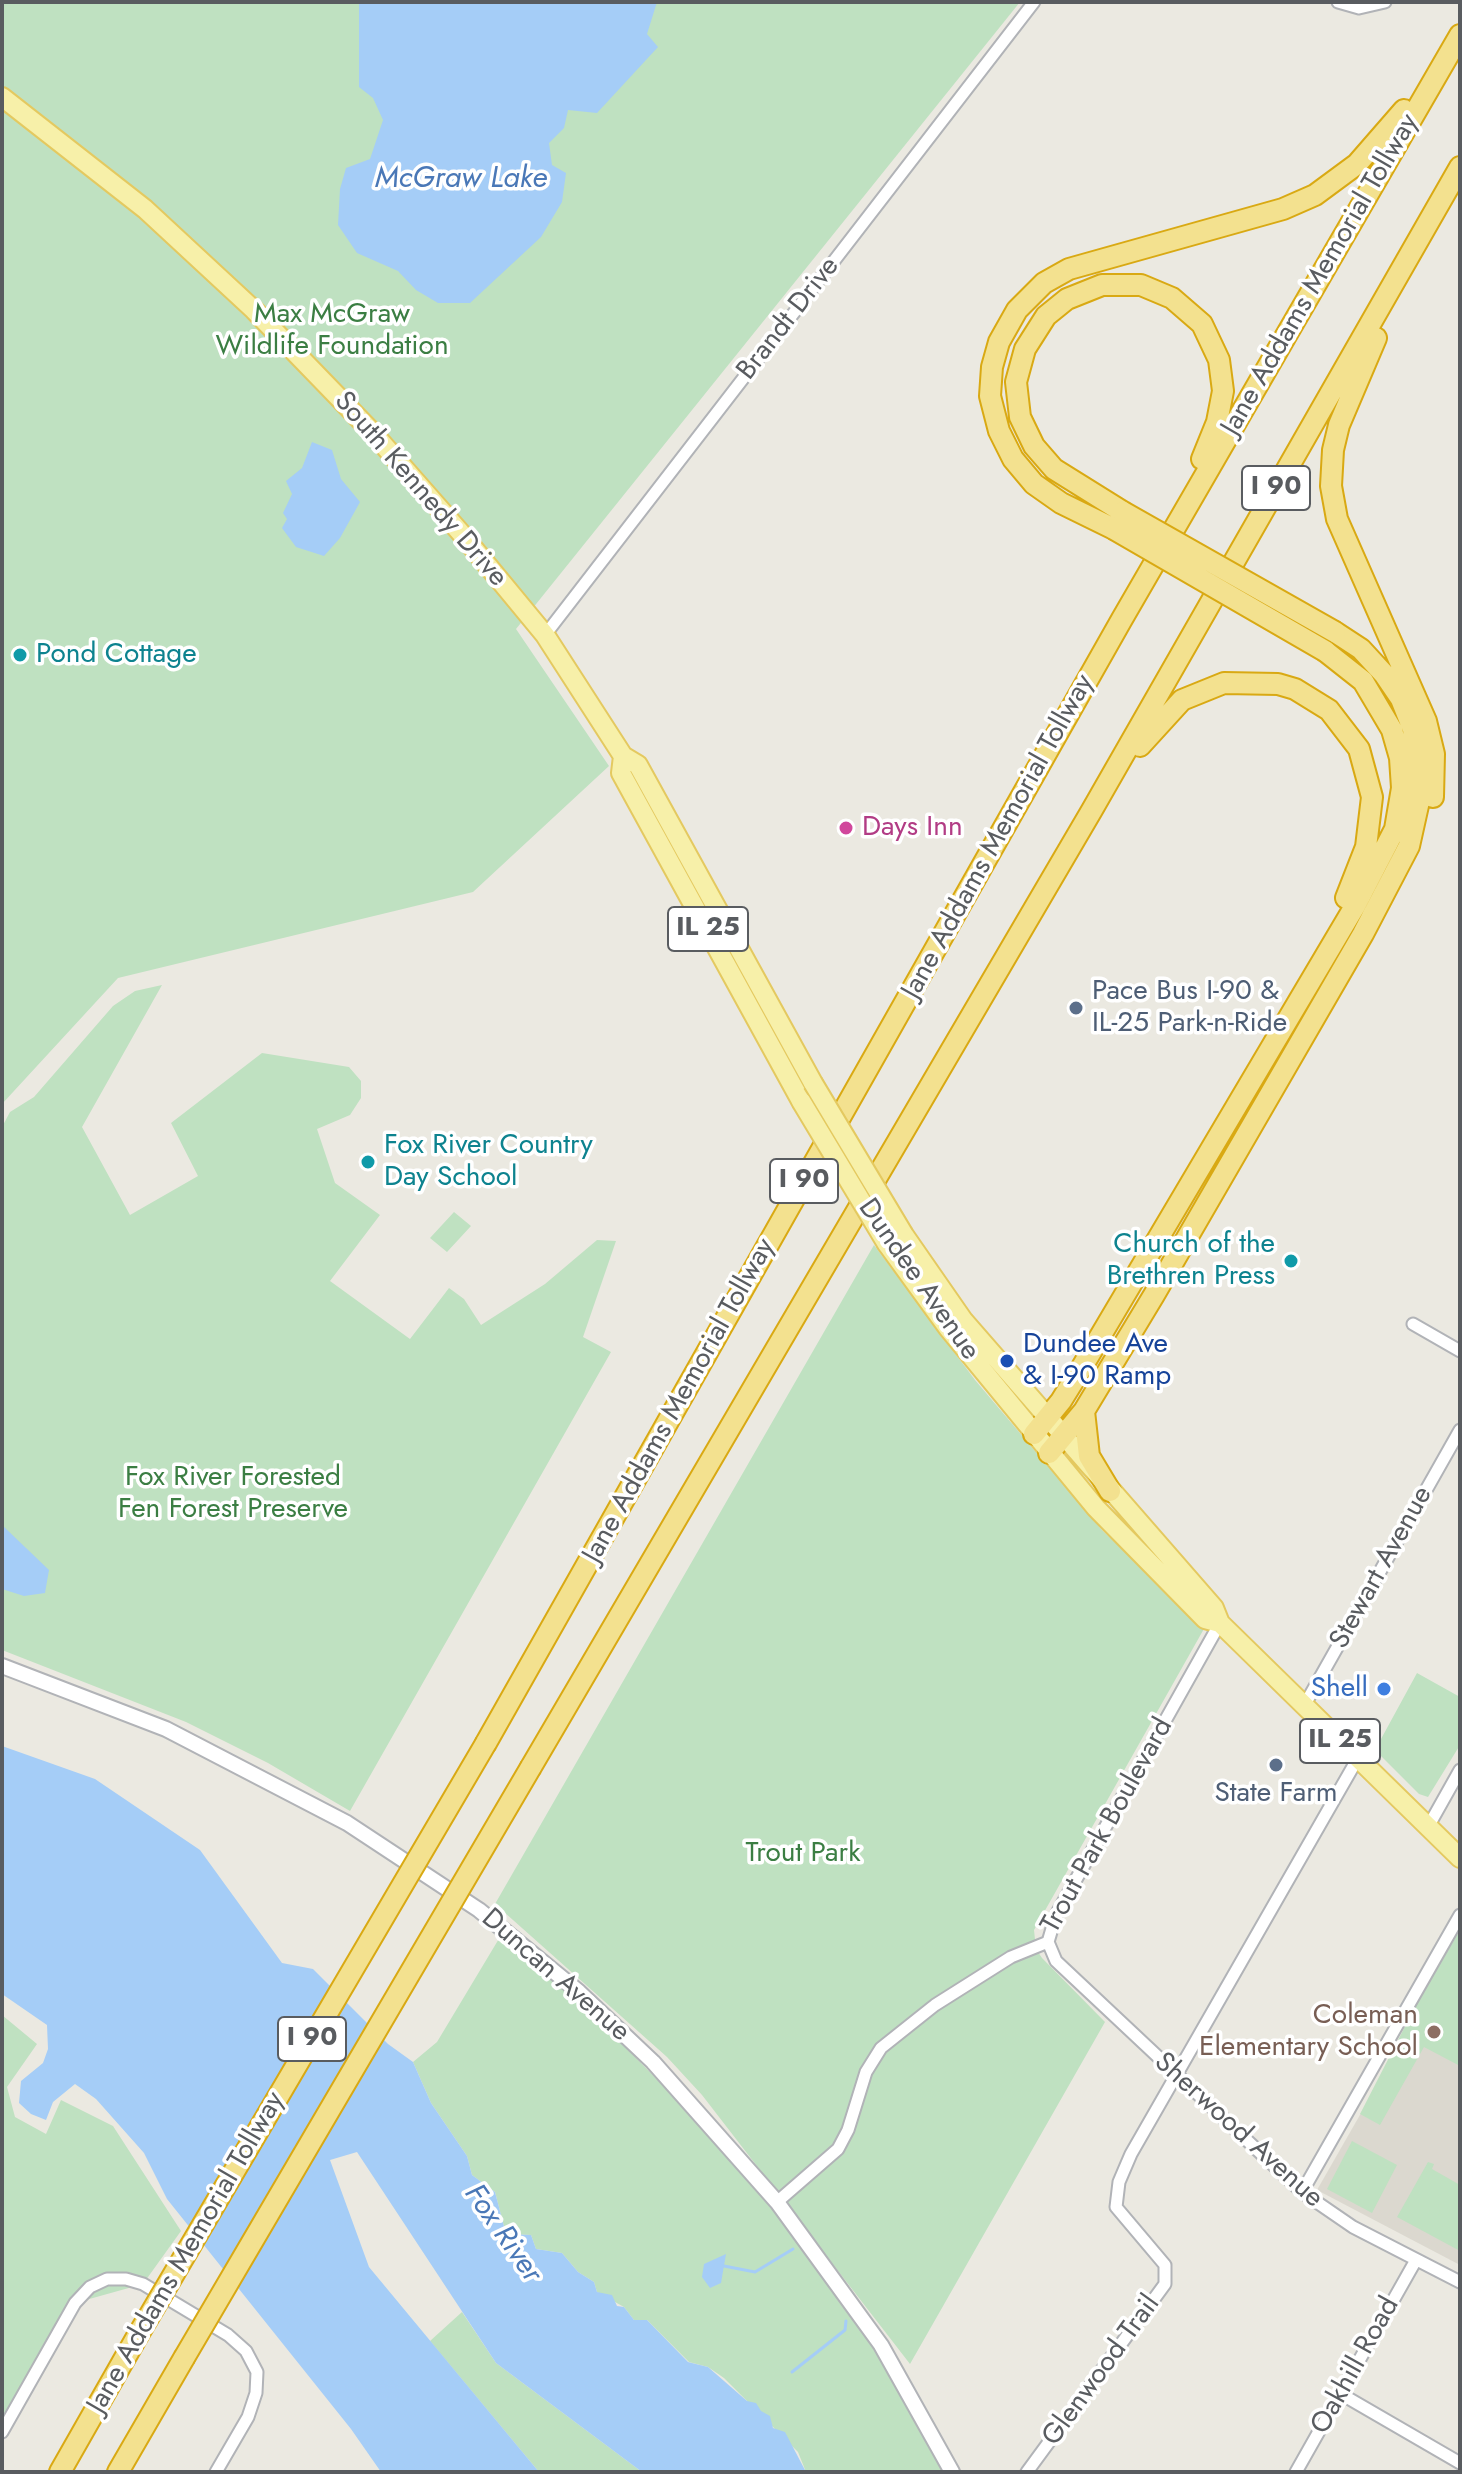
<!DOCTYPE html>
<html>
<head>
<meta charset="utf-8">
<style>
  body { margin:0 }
  #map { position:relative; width:1462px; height:2474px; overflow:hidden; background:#ebe9e1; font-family:Jost,sans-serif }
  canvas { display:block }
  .frame { position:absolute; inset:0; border:4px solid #595c60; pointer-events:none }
</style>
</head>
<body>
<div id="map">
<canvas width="1462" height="2474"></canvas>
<div class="frame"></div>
</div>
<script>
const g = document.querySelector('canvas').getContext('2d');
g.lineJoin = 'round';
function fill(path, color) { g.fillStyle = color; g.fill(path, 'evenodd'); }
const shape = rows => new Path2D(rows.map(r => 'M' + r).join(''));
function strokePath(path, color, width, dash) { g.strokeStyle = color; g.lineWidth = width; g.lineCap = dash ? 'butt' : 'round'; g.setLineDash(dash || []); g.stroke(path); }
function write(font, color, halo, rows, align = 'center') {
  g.font = font + ' Jost,sans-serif'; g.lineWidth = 7; g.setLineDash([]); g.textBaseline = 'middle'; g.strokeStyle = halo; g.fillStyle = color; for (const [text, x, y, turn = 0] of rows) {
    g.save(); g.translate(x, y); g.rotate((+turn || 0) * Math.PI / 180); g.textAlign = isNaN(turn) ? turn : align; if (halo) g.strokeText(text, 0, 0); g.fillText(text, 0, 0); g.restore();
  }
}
fill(shape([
  [1460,1940,1460,2265,1317,2190]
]), '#dbd8cf');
fill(shape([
  [2,2,1020,2,516,629,609,766,473,892,118,978,2,1104],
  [162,985,82,1127,130,1215,198,1176,171,1123,262,1053,349,1067,361,1081,361,1098,350,1115,317,1129,335,1183,380,1215,330,1281,410,1339,449,1288,464,1299,481,1325,545,1284,597,1240,616,1241,583,1337,611,1352,350,1811,268,1763,186,1722,2,1650,2,1127,10,1112,34,1097,113,1006,135,991],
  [454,1212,471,1226,447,1252,430,1238],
  [874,1245,975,1380,1102,1530,1205,1627,1034,1930,1036,1949,1042,1958,1105,2022,910,2364,702,2095,667,2057,495,1904],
  [1417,1673,1460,1697,1460,1745,1428,1797,1419,1794,1375,1750],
  [1460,1930,1460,2066,1424,2047,1380,2125,1360,2114,1415,2007],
  [500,1937,599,2020,725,2149,800,2241,857,2319,922,2424,946,2472,806,2472,798,2452,724,2378,708,2367,689,2362,647,2320,634,2320,624,2307,597,2292,594,2282,578,2272,562,2253,536,2249,531,2235,506,2234,495,2192,472,2175,467,2156,431,2103,413,2062,437,2042],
  [2,2015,37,2044,7,2087,15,2117,46,2134,61,2100,113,2126,181,2231,143,2284,75,2303,2,2433],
  [1352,2141,1397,2165,1372,2213,1327,2189],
  [1428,2162,1434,2164,1432,2169,1460,2185,1460,2251,1397,2217],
  [462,2312,496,2363,642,2472,539,2472,430,2341]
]), '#bfe1c1');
fill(shape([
  [359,2,657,2,647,34,658,47,597,113,568,110,564,128,549,143,552,165,566,173,562,202,541,237,470,303,438,303,416,290,398,271,357,253,338,225,340,189,346,168,370,159,383,120,373,98,359,87],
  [312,442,332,450,341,479,360,502,340,538,324,556,296,547,282,528,287,519,283,513,292,494,286,481,302,468],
  [2,1525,49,1570,45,1593,24,1596,2,1589],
  [2,1746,95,1779,200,1850,282,1963,313,1969,388,2044,413,2062,431,2103,467,2156,472,2175,495,2192,506,2234,531,2235,536,2249,562,2253,578,2272,594,2282,597,2292,612,2295,617,2306,624,2307,634,2320,647,2320,688,2362,708,2367,747,2401,756,2403,761,2411,770,2416,773,2428,785,2432,806,2472,642,2472,496,2363,357,2152,330,2160,369,2267,539,2472,381,2472,351,2429,167,2199,144,2153,96,2099,75,2084,53,2102,46,2120,31,2114,19,2103,21,2081,43,2063,48,2049,47,2025,2,1994],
  [726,2254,721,2283,710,2288,702,2277,704,2264]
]), '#a5cdf7');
strokePath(shape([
  [724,2266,755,2272,793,2249],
  [792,2372,845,2330,846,2321]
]), '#a5cdf7', 3);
const minor = shape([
  [1338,2,1359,8,1385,2],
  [545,635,1034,2],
  [1413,1324,1460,1351],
  [1304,1706,1460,1430],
  [1428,1827,1460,1770],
  [1048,1942,1056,1961,1302,2192,1353,2227,1460,2282],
  [1302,2192,1460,1915],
  [777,2202,838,2149,848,2130,866,2072,881,2048,935,2005,1011,1957,1048,1942,1056,1915,1220,1623],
  [1341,2394,1460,2463],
  [2,2432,75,2303,90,2287,107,2279,126,2279,143,2284,228,2335,246,2351,257,2372,256,2393,248,2417,216,2472],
  [1027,2472,1165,2284,1165,2265,1116,2207,1119,2182,1131,2154,1358,1758],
  [1296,2472,1416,2260]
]);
const tertiary = shape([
  [2,1666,166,1729,347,1823,479,1910,579,1992,653,2062,777,2202,881,2345,952,2472]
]);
const primary = shape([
  [2,97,145,209,254,310,373,433,460,532,545,635,623,756,638,765,813,1083],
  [623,756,621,773,801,1101],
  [904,1235,963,1320,1214,1608,1220,1623,1460,1858],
  [887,1244,948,1328,1096,1508,1205,1619,1220,1623]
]);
const motorway = shape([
  [1376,338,1339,425,1333,450,1331,486,1337,519,1426,721,1434,754,1433,797],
  [1123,512,1054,469,1034,446,1020,417,1016,382,1025,349,1046,316,1067,299,1102,285,1141,285,1172,298,1202,324,1219,360,1223,391,1217,422,1202,459],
  [1114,529,1061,503,1034,484,1013,459,999,431,990,396,992,367,999,342,1017,310,1044,283,1069,269,1283,209,1315,195,1357,164,1404,110],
  [1140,746,1182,700,1224,683,1278,684,1295,689,1329,710,1359,749,1372,797,1366,847,1346,898],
  [1084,1411,1089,1456,1110,1491],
  [1034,1434,1061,1401,1082,1367,1355,906,1395,829,1402,788,1400,758,1392,730,1363,681,1325,651],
  [1049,1453,1084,1411,1154,1295,1363,934,1409,846,1421,792,1413,729,1401,699,1384,674,1361,649,1335,632],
  [486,1743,1122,619,1460,35],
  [531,1767,1092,810,1460,167],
  [60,2472,138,2335],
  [118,2472,184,2358]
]);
strokePath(minor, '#b1b3b7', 15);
strokePath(tertiary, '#b1b3b7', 18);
strokePath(primary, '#e4c960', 22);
strokePath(motorway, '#d9a913', 24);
strokePath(minor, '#fff', 11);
strokePath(tertiary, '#fff', 14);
strokePath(primary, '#f7f0a9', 18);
strokePath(motorway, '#f3e18f', 20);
const primaryBridge = shape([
  [813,1083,904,1235],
  [801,1101,887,1244]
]);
const motorwayBridge = shape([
  [1123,512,1335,632],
  [1114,529,1325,651],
  [138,2335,486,1743],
  [184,2358,531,1767]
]);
strokePath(primaryBridge, '#e4c960', 22, []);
strokePath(motorwayBridge, '#d9a913', 24, []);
strokePath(primaryBridge, '#f7f0a9', 18);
strokePath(motorwayBridge, '#f3e18f', 20);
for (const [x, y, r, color] of [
  [20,655,8,"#0f9aa8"],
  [846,828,8,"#d1479c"],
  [1076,1008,8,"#5c6f8a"],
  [368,1162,8,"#0f9aa8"],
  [1291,1261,8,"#0f9aa8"],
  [1007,1361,8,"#1a4fb4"],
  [1384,1689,8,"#3f7fe0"],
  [1276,1765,8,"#5c6f8a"],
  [1434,2032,8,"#8d6e63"]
]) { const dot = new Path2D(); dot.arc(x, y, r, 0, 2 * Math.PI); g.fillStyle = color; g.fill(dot); strokePath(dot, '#fff', 3); }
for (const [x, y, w] of [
  [1276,488,68],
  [708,929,80],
  [804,1181,68],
  [1340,1741,80],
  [312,2039,68]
]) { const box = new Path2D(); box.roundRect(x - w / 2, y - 22, w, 44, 6); g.fillStyle = '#fff'; g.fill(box); strokePath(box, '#595c60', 2); }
write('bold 26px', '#595c60', null, [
  ["I 90",1276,488],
  ["IL 25",708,929],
  ["I 90",804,1181],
  ["IL 25",1340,1741],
  ["I 90",312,2039]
]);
write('28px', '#595c60', '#fff', [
  ["Jane Addams Memorial Tollway",1321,275,-60],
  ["Brandt Drive",789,319,-52],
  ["South Kennedy Drive",420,490,49],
  ["Jane Addams Memorial Tollway",999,837,-61],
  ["Dundee Avenue",918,1280,55],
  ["Jane Addams Memorial Tollway",680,1401,-61],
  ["Stewart Avenue",1382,1568,-61],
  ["Trout Park Boulevard",1108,1826,-61],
  ["Duncan Avenue",555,1976,41],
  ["Sherwood Avenue",1238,2131,42],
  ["Jane Addams Memorial Tollway",187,2253,-60],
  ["Oakhill Road",1356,2366,-61],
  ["Glenwood Trail",1102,2371,-54]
]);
write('28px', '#3b7e43', '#fff', [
  ["Max McGraw",332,315],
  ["Wildlife Foundation",332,347],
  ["Fox River Forested",233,1478],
  ["Fen Forest Preserve",233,1510],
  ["Trout Park",803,1854]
]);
write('28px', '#0d838f', '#fff', [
  ["Pond Cottage",36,655],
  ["Fox River Country",384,1146],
  ["Day School",384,1178],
  ["Church of the",1275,1245,"right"],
  ["Brethren Press",1275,1277,"right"]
], 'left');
write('28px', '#b23c85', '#fff', [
  ["Days Inn",862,828]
], 'left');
write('28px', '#4e5e75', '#fff', [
  ["Pace Bus I-90 &",1092,992],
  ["IL-25 Park-n-Ride",1092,1024],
  ["State Farm",1276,1794,"center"]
], 'left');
write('28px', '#164399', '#fff', [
  ["Dundee Ave",1023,1345],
  ["& I-90 Ramp",1023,1377]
], 'left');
write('28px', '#366cbe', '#fff', [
  ["Shell",1368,1689]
], 'right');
write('28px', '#785e54', '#fff', [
  ["Coleman",1418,2016],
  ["Elementary School",1418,2048]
], 'right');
write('italic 30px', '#4a78b7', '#fff', [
  ["McGraw Lake",461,180],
  ["Fox River",502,2234,55]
]);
</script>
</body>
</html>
